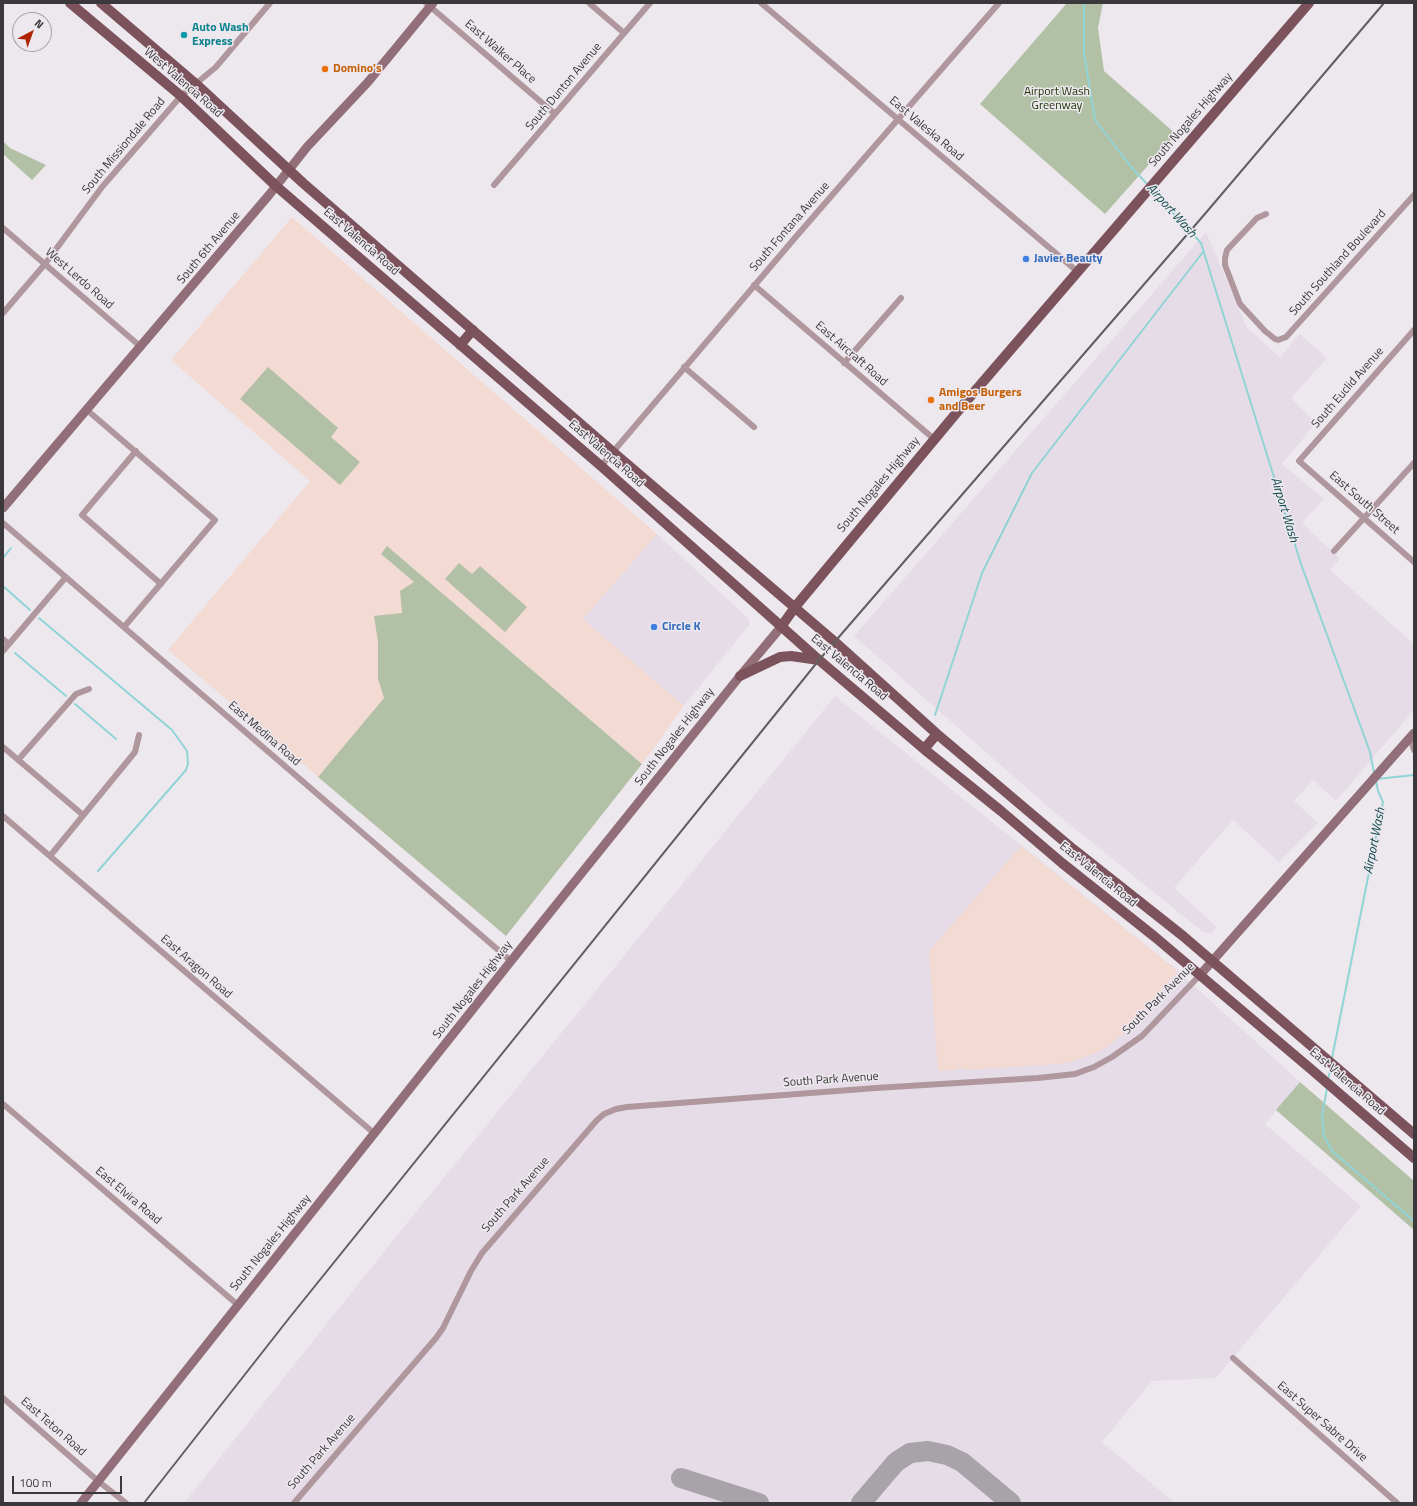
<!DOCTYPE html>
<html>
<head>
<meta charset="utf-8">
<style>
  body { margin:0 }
  #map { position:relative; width:1417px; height:1506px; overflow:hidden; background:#ede8ee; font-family:"Titillium Web",sans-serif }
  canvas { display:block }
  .frame { position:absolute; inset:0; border:4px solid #3a383a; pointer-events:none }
  .north { position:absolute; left:12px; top:12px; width:40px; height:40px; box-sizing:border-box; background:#ede8ee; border:1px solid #a5a2a6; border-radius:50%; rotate:41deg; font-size:11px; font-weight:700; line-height:16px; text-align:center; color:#3a383a }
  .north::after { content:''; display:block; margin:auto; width:14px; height:18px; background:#af2302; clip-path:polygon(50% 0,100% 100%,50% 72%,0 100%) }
  .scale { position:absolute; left:12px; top:1476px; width:110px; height:18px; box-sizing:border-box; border:2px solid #3a383a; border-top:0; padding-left:5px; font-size:12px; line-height:14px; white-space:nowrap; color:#3a383a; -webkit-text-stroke:3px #ede8ee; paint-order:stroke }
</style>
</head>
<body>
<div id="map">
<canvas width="1417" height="1506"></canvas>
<div class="frame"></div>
<div class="north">N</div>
<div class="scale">100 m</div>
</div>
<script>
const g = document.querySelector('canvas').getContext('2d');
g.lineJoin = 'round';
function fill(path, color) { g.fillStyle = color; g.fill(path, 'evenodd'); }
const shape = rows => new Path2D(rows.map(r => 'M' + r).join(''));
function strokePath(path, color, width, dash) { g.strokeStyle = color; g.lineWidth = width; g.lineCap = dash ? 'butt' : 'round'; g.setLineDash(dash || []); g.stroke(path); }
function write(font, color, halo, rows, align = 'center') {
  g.font = font + ' "Titillium Web",sans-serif'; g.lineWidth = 3; g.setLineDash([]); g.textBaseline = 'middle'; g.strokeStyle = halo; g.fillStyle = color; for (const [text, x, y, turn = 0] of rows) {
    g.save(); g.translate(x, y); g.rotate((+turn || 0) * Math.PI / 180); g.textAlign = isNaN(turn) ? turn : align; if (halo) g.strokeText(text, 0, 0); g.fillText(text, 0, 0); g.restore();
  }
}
fill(shape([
  [1206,232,1247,328,1280,357,1300,334,1327,358,1291,398,1316,423,1282,464,1324,499,1302,523,1340,559,1330,570,1414,644,1414,710,1336,801,1313,780,1294,801,1318,823,1279,862,1233,820,1174,888,1217,927,1211,933,1203,932,1048,807,854,636],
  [657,534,749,619,749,625,684,706,583,619],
  [835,696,1178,971,1300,1082,1265,1124,1361,1206,1216,1378,1152,1381,1102,1442,1175,1503,184,1503,403,1228]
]), '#e6dce8');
fill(shape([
  [292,217,657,534,583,619,684,706,642,764,387,546,381,554,454,616,318,777,168,650,310,481,171,360],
  [1021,846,1178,971,1127,1031,1105,1048,1095,1053,1070,1062,1058,1064,965,1070,963,1068,958,1068,956,1070,938,1071,929,951]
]), '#f3dad3');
fill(shape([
  [1067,3,1103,3,1098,28,1104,71,1176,134,1105,214,980,104],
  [3,141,10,148,46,165,32,180,3,154],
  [268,367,338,428,331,437,360,462,340,485,240,399],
  [387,546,642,764,506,936,318,777,384,698,378,679,378,642,374,616,402,613,400,591,414,582,381,554],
  [459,563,472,574,480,566,527,607,505,632,445,579],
  [1300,1082,1414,1181,1414,1230,1276,1110]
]), '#b2c1a6');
strokePath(shape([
  [1084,3,1084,54,1095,120,1132,168,1148,185],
  [1152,190,1201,243,1301,564,1370,752,1374,773],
  [3,558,11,548],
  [3,586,30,610],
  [39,618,172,730,187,751,188,764,186,770,98,871],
  [15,653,66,696],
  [75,704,116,739],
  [935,715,982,573,1032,473,1203,252],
  [1377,779,1414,775],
  [1332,1058,1383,802,1378,791,1376,781],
  [1328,1080,1331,1067],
  [1327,1088,1322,1116,1324,1136,1332,1151,1414,1221]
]), '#91d4d6', 2);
strokePath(shape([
  [681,1478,759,1503],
  [861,1503,896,1462,910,1453,928,1451,947,1455,962,1462,1011,1503]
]), '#a7a3a8', 20);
strokePath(shape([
  [426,3,555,114],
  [589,3,624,33],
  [761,3,1078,272],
  [494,185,650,3],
  [1266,214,1257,218,1227,250,1225,258,1225,265,1240,304,1265,331,1275,339,1278,340,1286,337,1414,195],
  [3,228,141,347],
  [754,285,934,439],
  [3,313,45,264,102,187,181,96,216,67,270,3],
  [1414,330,1299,461,1414,562],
  [844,363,901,298],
  [684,367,754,427],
  [87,410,215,520,124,627],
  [136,451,82,515,161,584],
  [601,466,794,239,999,3],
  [3,523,511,961],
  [1334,551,1414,463],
  [3,639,9,644],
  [3,651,66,577],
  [1410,737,1414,750],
  [3,747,83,815],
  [18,760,76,694,89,689],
  [3,816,375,1134],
  [50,856,135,752,139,735],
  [3,1104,238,1305],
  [1233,1358,1397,1503],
  [3,1398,98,1481,126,1503],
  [294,1503,436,1338,443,1328,471,1271,482,1253,597,1120,604,1114,616,1109,627,1107,876,1088,1038,1078,1075,1074,1094,1067,1112,1057,1142,1036,1200,975]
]), '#b0979d', 6);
strokePath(shape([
  [3,508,269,195,307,147,368,82,433,3],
  [1200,975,1414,733],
  [81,1503,511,961,740,676,781,627]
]), '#926f78', 9);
strokePath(shape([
  [70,3,181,96,276,186,601,466,819,660,924,749,1001,811,1062,863,1155,937,1312,1070,1414,1158],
  [101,3,196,84,303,183,613,452,835,642,937,734,1073,849,1183,936,1414,1134],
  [460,345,473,330],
  [781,627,795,607,963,405,1309,3],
  [740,676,780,657,791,656,819,660],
  [924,749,937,734]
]), '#7c535d', 10);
strokePath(shape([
  [144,1503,290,1317,819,660,1204,215,1384,3]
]), '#615e61', 2);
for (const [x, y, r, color] of [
  [184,35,4,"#0f9aa8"],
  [325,69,4,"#e8710a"],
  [1026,259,4,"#3f7fe0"],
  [931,400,4,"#e8710a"],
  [654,627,4,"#3f7fe0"]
]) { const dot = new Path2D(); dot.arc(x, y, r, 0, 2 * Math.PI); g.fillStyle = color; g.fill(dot); strokePath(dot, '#ede8ee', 1.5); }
write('bold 12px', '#0d838f', '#ede8ee', [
  ["Auto Wash",192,28],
  ["Express",192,42]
], 'left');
write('12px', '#3a383a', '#ede8ee', [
  ["East Walker Place",500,52,41],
  ["West Valencia Road",183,83,41],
  ["South Dunton Avenue",564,87,-50],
  ["South Nogales Highway",1191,120,-49],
  ["East Valeska Road",926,129,40],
  ["South Missiondale Road",124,146,-50],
  ["South Fontana Avenue",790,227,-49],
  ["East Valencia Road",361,242,41],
  ["South 6th Avenue",209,248,-50],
  ["South Southland Boulevard",1338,263,-48],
  ["West Lerdo Road",79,279,41],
  ["East Aircraft Road",851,354,41],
  ["South Euclid Avenue",1348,388,-49],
  ["East Valencia Road",606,454,41],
  ["South Nogales Highway",879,485,-50],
  ["East South Street",1364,503,41],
  ["East Valencia Road",849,668,40],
  ["East Medina Road",264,734,41],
  ["South Nogales Highway",675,737,-52],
  ["East Valencia Road",1098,875,39],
  ["East Aragon Road",196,967,41],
  ["South Nogales Highway",473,990,-52],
  ["South Park Avenue",1159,999,-45],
  ["South Park Avenue",831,1080,-4],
  ["East Valencia Road",1347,1082,41],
  ["South Park Avenue",516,1195,-49],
  ["East Elvira Road",128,1196,40],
  ["South Nogales Highway",271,1243,-51],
  ["East Super Sabre Drive",1322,1422,41],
  ["East Teton Road",53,1427,41],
  ["South Park Avenue",322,1452,-49]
]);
write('bold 12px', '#c56008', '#ede8ee', [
  ["Domino's",333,69],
  ["Amigos Burgers",939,393],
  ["and Beer",939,407]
], 'left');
write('12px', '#1c3202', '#ede8ee', [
  ["Airport Wash",1057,92],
  ["Greenway",1057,106]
]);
write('bold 12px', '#366cbe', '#ede8ee', [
  ["Javier Beauty",1034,259],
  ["Circle K",662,627]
], 'left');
write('italic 13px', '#0e4a4c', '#ede8ee', [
  ["Airport Wash",1171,211,48],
  ["Airport Wash",1284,510,73],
  ["Airport Wash",1375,841,-79]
]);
</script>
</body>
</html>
